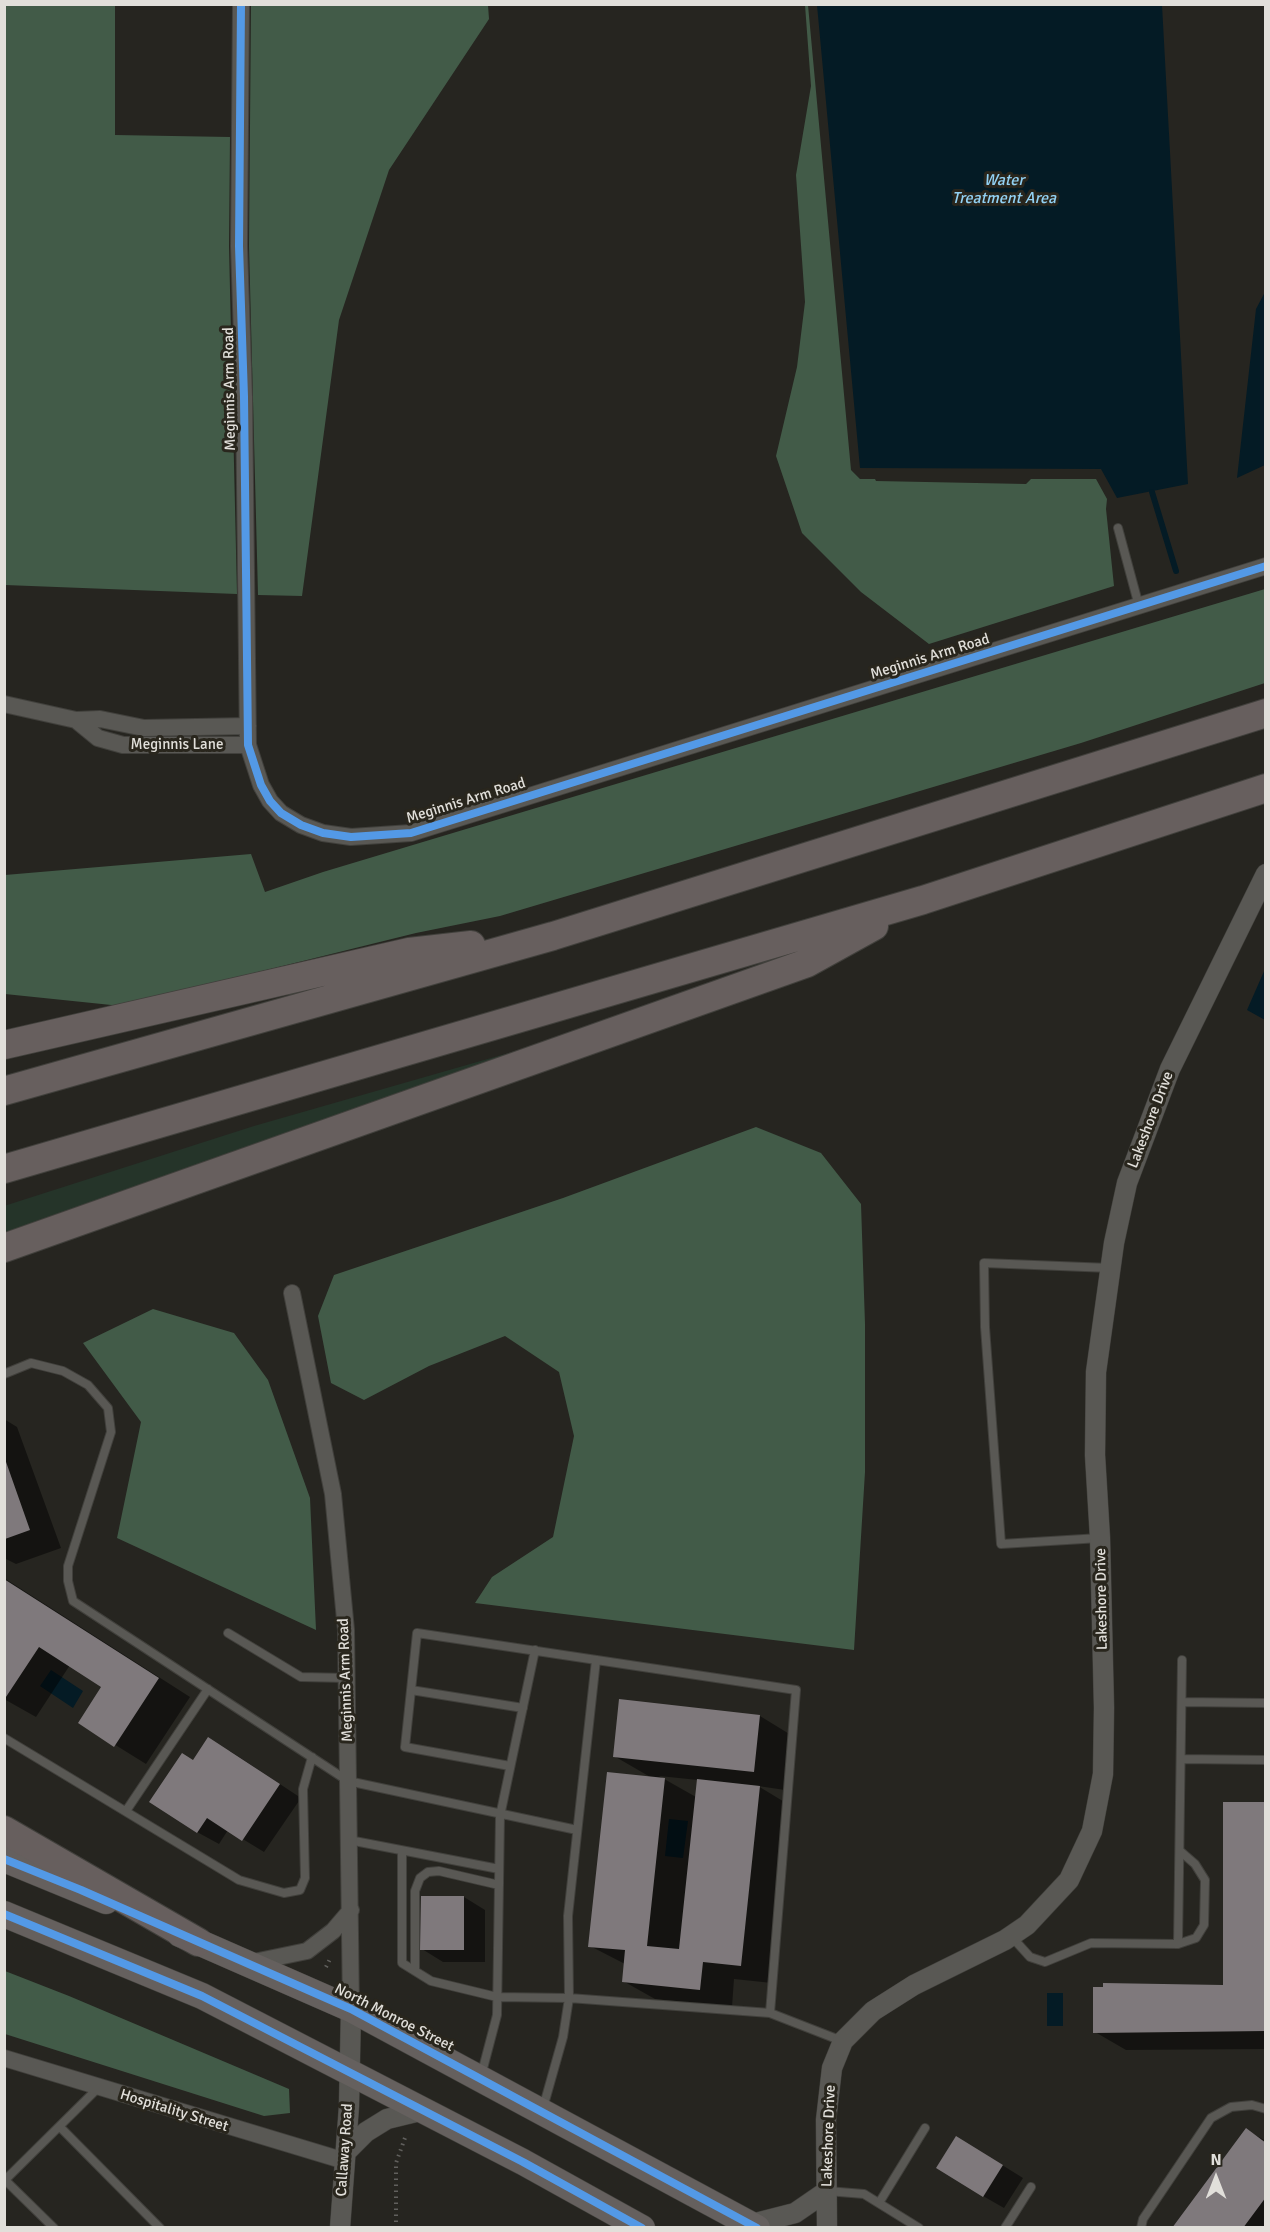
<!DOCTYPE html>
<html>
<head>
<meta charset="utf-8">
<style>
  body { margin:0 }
  #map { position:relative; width:1270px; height:2232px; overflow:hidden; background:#262520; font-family:Signika,sans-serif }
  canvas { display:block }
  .frame { position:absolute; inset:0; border:6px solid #e1dfda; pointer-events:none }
  .north { position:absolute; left:1186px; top:2148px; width:60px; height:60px; -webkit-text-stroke:4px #29261d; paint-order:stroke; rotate:0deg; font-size:16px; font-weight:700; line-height:24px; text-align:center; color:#e1dfda }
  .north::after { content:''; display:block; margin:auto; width:21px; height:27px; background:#e1dfda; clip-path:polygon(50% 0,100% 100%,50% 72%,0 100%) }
</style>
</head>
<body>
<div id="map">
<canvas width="1270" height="2232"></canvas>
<div class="frame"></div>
<div class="north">N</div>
</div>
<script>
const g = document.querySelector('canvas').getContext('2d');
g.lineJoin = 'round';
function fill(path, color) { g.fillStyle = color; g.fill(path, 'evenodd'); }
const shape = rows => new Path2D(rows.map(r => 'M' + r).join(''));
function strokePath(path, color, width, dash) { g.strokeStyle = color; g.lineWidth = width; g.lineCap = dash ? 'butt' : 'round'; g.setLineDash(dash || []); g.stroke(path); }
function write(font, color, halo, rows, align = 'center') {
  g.font = font + ' Signika,sans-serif'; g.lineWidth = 6; g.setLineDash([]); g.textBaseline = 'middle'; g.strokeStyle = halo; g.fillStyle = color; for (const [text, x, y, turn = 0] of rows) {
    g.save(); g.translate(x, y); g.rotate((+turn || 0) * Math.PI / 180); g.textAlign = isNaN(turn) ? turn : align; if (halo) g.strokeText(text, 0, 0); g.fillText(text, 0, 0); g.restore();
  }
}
fill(shape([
  [533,1046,5,1240,4,1206,254,1126]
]), '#253429');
fill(shape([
  [5,4,115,5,115,135,230,137,229,246,237,594,5,585],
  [435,4,488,5,489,19,389,170,339,320,302,596,258,595,249,246,251,5],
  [805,5,808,5,851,470,860,479,875,479,876,481,1026,484,1031,479,1096,479,1107,499,1106,509,1114,586,929,644,861,592,802,533,776,456,797,367,805,302,796,175,811,86],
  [1265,589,1265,683,1081,743,500,916,416,933,121,1006,5,994,5,875,251,854,265,892,323,872],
  [756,1127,821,1153,861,1204,865,1324,865,1472,854,1650,475,1603,492,1577,553,1537,574,1436,559,1372,505,1336,429,1366,364,1400,331,1383,318,1316,334,1275,563,1198],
  [153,1309,234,1333,268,1380,310,1498,316,1630,117,1538,141,1422,83,1343],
  [5,1971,69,1996,289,2089,290,2113,264,2116,5,2034]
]), '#425b48');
fill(shape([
  [817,5,1162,5,1188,484,1117,498,1101,469,860,468],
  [1265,292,1265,465,1237,478,1256,309],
  [1265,969,1265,1020,1247,1010],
  [51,1670,83,1691,73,1708,40,1686],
  [669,1819,688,1821,683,1858,665,1856],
  [1047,1993,1063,1993,1063,2026,1047,2026]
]), '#041b25');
fill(shape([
  [4,1419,17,1427,61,1548,16,1564,4,1558],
  [4,1578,190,1697,146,1764,80,1723,103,1687,70,1665,36,1717,4,1699],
  [620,1701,760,1716,791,1735,785,1790,758,1786,791,1806,772,1983,734,1979,732,2007,655,1999,623,1981,625,1964,590,1946,652,1778,614,1756],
  [659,1776,698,1780,696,1797,673,1784],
  [230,1751,301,1798,264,1852,228,1830,219,1844,197,1832,194,1761],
  [1266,1803,1266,2049,1126,2050,1095,2032,1225,1987],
  [464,1897,485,1910,485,1962,443,1962,422,1949],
  [1246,2130,1266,2141,1266,2228,1174,2228],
  [978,2150,1023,2178,1004,2208,983,2196]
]), '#0007');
strokePath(shape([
  [1152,492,1176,571]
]), '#041b25', 6);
fill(shape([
  [5,1459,30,1530,5,1539],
  [4,1579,159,1678,114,1747,78,1723,101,1687,39,1647,4,1700],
  [619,1699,760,1715,754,1772,613,1757],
  [208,1737,280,1784,242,1841,207,1818,197,1833,149,1802,182,1753,193,1760],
  [607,1772,665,1778,647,1946,679,1949,697,1779,760,1786,741,1966,703,1962,700,1990,622,1982,625,1950,588,1947],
  [1223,1802,1266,1802,1266,2031,1093,2033,1093,1987,1103,1987,1103,1983,1223,1985],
  [421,1896,464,1896,464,1950,420,1950],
  [1246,2128,1266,2143,1266,2197,1243,2228,1172,2228],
  [956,2136,1003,2165,983,2197,936,2168]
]), '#7f797c');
const service = shape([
  [1118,528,1139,606],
  [4,1374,31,1363,63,1371,88,1385,108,1408,111,1432,68,1566,68,1581,73,1601,348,1781,577,1830],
  [1100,1538,1001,1544,985,1327,984,1263,1110,1268],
  [228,1633,301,1677,347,1678],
  [411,1690,523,1708],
  [1182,1702,1266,1703],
  [4,1738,239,1880,284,1893,300,1890,305,1878,303,1789,312,1757],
  [1181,1759,1266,1760],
  [126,1811,208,1689],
  [349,1840,499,1869],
  [402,1851,402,1963,431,1981,497,1997,569,1998,770,2013,796,1690,417,1633,405,1747,510,1766],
  [1011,1936,1030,1957,1045,1962,1091,1943,1178,1944,1196,1938,1204,1925,1205,1880,1195,1864,1180,1851],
  [1178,1944,1182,1660],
  [415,1971,415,1891,420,1878,428,1872,439,1871,499,1885],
  [770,2013,842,2041],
  [481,2076,497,2015,500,1816,535,1650],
  [543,2108,563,2037,569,1998,568,1916,596,1660],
  [60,2127,160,2228],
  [4,2179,54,2228],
  [4,2181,98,2088],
  [827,2191,864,2194,919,2228],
  [879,2203,925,2128],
  [1005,2228,1031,2187],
  [1141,2228,1143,2219,1211,2118,1231,2107,1252,2105,1266,2109]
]);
const minor = shape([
  [241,4,239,246,244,397,248,745,261,785,270,801,281,813,301,825,323,833,351,837,411,833,1266,566],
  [4,704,76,720,100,719,144,728,248,726],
  [76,720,98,738,123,745,248,745],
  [292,1293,333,1494,346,1630,351,2009],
  [249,1963,307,1951,333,1931,351,1910],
  [4,2058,345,2161]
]);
const tertiary = shape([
  [346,2152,366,2132,387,2119,424,2110],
  [752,2224,795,2213,827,2191],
  [340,2228,349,2106,351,2009],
  [827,2228,826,2120,832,2068,843,2041,873,2011,914,1985,1005,1940,1027,1925,1069,1880,1092,1831,1103,1774,1104,1708,1100,1538,1095,1455,1096,1372,1114,1243,1127,1183,1170,1069,1266,874]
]);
const primary = shape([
  [4,1859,106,1901],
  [4,1914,202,1996,523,2162,642,2228],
  [180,1934,351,2009,757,2228]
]);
const motorway = shape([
  [4,1045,409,952,471,945],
  [4,1091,553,936,1266,713],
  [4,1169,923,900,1266,788],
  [4,1248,807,963,874,926],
  [4,1830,198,1942]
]);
strokePath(service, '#41403c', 10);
strokePath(minor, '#41403c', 18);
strokePath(tertiary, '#41403c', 21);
strokePath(primary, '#41403c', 27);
strokePath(motorway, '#41403c', 30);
strokePath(shape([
  [326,1967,331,1957],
  [396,2228,396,2163,406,2135]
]), '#61605d', 4, [1.5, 4.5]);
strokePath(service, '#595854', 8);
strokePath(minor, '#595854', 16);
strokePath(tertiary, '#595854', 20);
strokePath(primary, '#65605e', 26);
strokePath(motorway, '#675f5e', 28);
strokePath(shape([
  [241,4,239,246,244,397,248,745,261,785,270,801,281,813,301,825,323,833,351,837,411,833,1266,566],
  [4,1859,81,1890,351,2009,757,2228],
  [4,1914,202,1996,523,2162,642,2228]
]), '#5399e6', 8);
write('15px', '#e1dfda', '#29261d', [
  ["Meginnis Arm Road",230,389,-91],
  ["Meginnis Arm Road",930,657,-17],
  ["Meginnis Lane",177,745],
  ["Meginnis Arm Road",466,801,-17],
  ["Lakeshore Drive",1151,1120,-69],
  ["Lakeshore Drive",1102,1599,-91],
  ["Meginnis Arm Road",346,1680,-92],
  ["North Monroe Street",394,2018,27],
  ["Hospitality Street",174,2111,17],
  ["Lakeshore Drive",829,2136,-88],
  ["Callaway Road",345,2150,-86]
]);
write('italic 16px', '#92d1f3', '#29261d', [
  ["Water",1004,181],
  ["Treatment Area",1004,199]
]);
</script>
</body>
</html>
